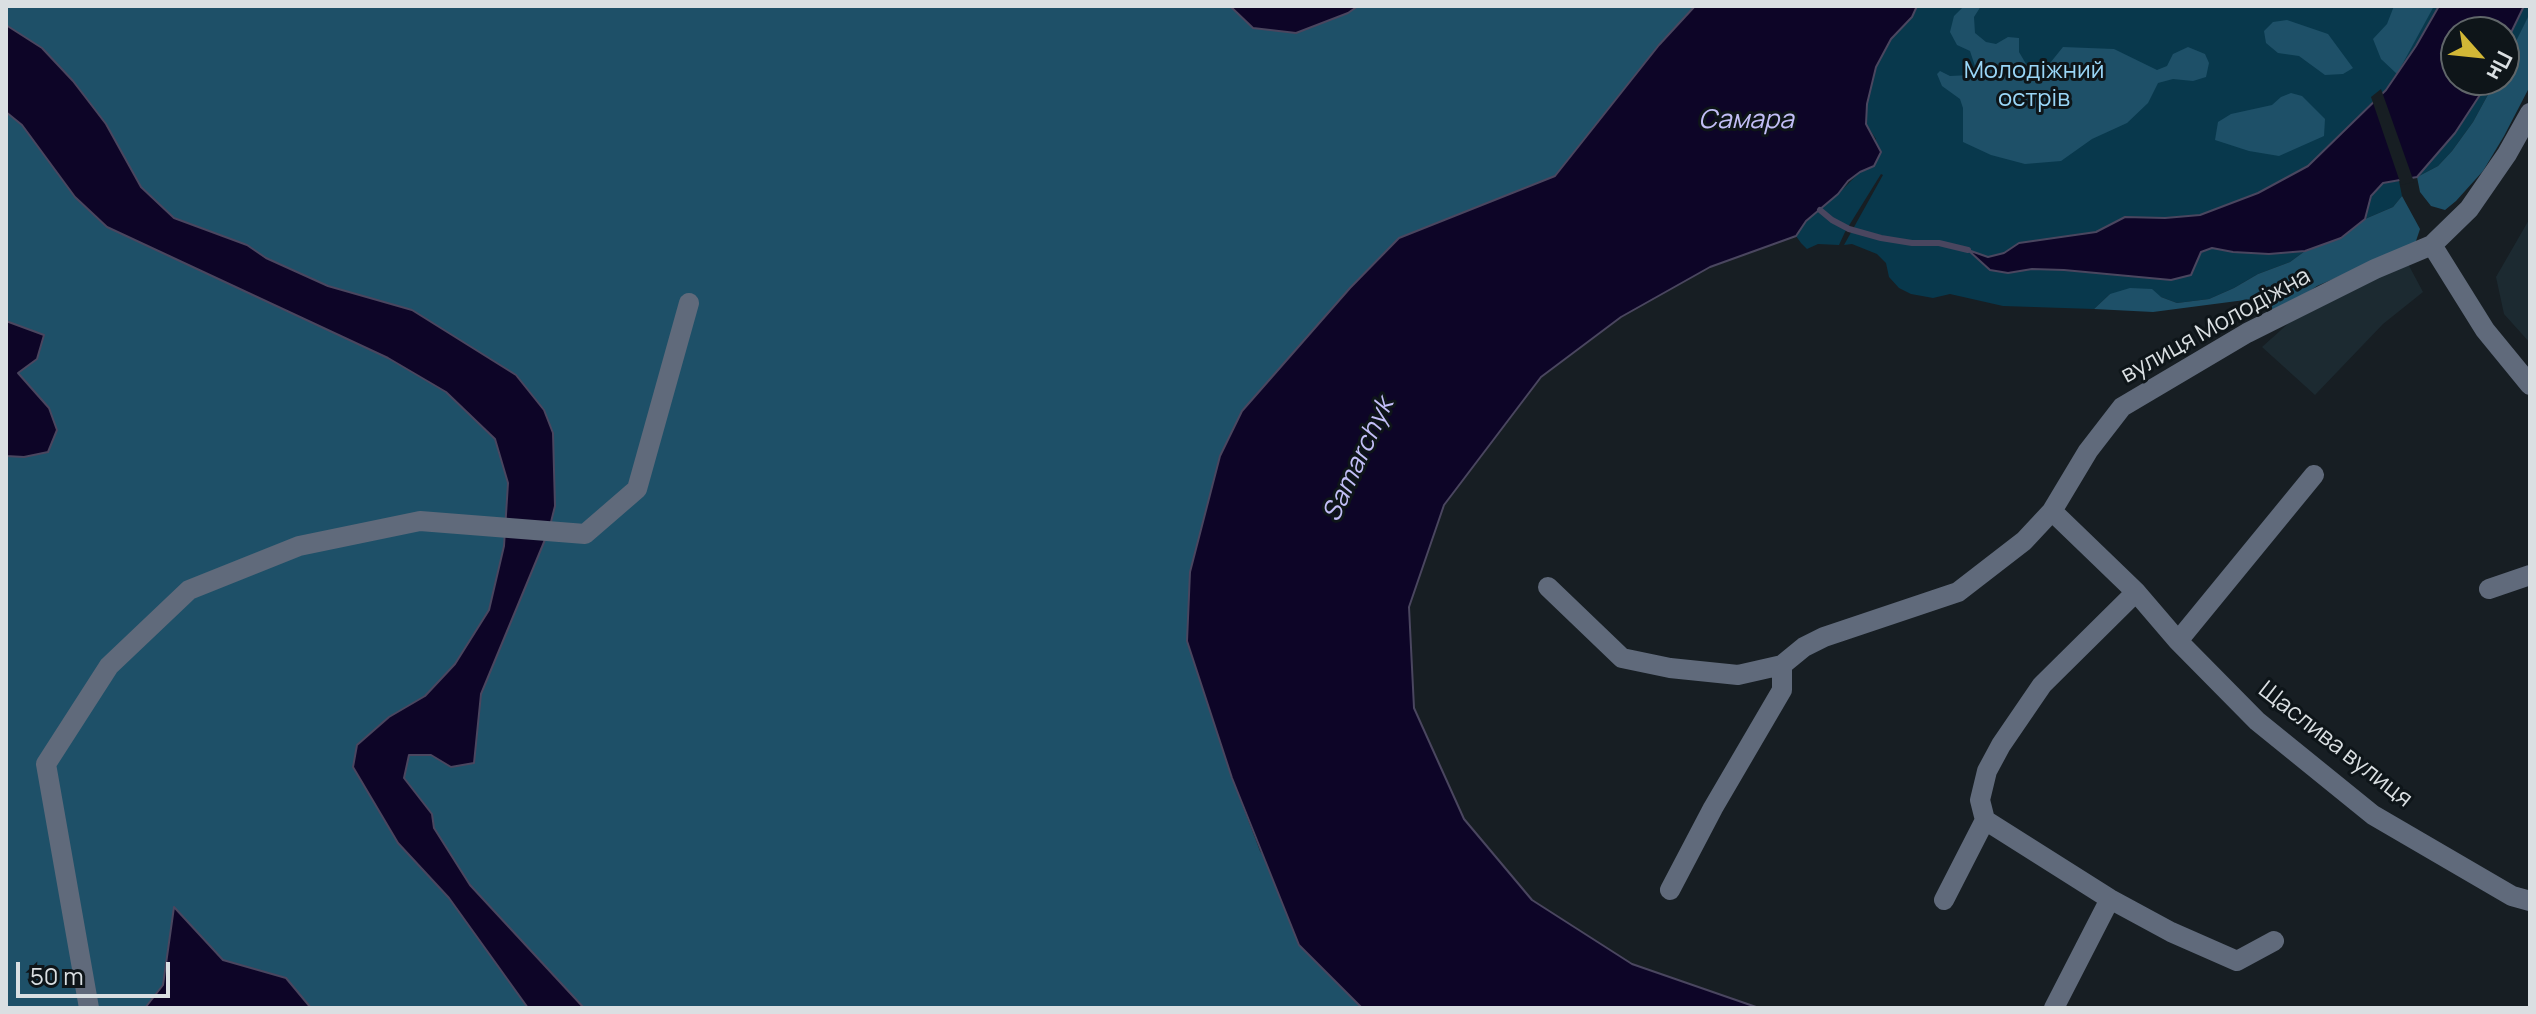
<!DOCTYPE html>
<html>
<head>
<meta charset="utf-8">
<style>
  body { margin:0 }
  #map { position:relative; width:2536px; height:1014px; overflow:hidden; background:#171e23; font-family:Manrope,sans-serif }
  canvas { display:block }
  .frame { position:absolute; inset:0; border:8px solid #dadfe2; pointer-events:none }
  .north { position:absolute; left:2440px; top:16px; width:80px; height:80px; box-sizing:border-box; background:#0e1519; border:2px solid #606669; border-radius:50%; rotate:117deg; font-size:22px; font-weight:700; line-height:32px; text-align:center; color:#dadfe2 }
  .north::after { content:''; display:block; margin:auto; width:28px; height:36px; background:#d2b736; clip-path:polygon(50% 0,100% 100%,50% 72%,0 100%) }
  .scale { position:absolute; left:16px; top:962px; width:154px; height:36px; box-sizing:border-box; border:4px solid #dadfe2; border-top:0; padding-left:10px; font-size:24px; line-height:28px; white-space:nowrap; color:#dadfe2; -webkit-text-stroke:6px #0e1519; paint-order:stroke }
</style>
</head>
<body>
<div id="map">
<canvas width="2536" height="1014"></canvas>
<div class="frame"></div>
<div class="north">Пн</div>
<div class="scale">50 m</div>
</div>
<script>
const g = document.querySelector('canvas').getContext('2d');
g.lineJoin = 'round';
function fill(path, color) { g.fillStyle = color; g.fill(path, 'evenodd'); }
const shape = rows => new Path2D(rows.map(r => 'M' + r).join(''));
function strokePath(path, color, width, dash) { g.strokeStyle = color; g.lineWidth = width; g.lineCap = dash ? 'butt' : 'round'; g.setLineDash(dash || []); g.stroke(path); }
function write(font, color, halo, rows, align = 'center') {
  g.font = font + ' Manrope,sans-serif'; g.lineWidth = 6; g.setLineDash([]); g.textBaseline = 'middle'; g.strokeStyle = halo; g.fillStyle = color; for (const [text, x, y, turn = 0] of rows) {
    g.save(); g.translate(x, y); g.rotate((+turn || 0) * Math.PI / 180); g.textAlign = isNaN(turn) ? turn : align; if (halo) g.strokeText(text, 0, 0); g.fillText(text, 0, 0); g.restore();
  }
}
fill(shape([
  [2530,218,2530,343,2504,314,2496,277],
  [2407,262,2423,292,2383,324,2315,395,2262,347,2291,321]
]), '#1c2a31');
fill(shape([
  [1917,6,2439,6,2416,46,2386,89,2308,166,2258,193,2200,215,2165,218,2125,217,2096,232,2020,243,2004,253,1988,257,1969,251,2008,273,2032,269,2064,270,2171,280,2191,275,2201,252,2212,248,2233,252,2269,254,2305,251,2290,262,2258,274,2234,288,2209,299,2177,303,2161,297,2110,294,2094,309,2003,306,1950,294,1933,298,1911,294,1899,288,1889,277,1886,263,1877,254,1852,244,1844,245,1883,175,1881,174,1845,232,1839,245,1818,244,1807,249,1801,243,1796,236,1806,221,1838,194,1860,172,1876,139,1866,124,1867,104,1876,67,1891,39,1912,17],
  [2524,6,2530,6,2530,14,2504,65,2504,47],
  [2489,80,2496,80,2473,122,2452,151,2438,166,2417,177,2455,133],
  [2399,181,2402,196,2393,207,2365,219,2371,196,2383,183]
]), '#08384c');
fill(shape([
  [6,6,1230,6,1253,28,1348,13,1358,6,1695,6,1659,45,1555,176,1399,238,1350,288,1187,641,1232,778,1260,851,1362,1008,584,1008,470,885,434,828,432,814,404,778,408,755,431,755,452,767,474,763,481,694,549,530,555,506,412,310,328,286,265,258,247,245,174,218,141,187,106,124,42,48,6,25],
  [1964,6,1981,6,1974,17,1975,33,1986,42,1996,44,2008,37,2019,38,2019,52,2032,74,2042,73,2063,47,2114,49,2157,70,2167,66,2173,54,2188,47,2205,54,2209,63,2206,77,2193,81,2173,79,2158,83,2148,103,2127,123,2092,139,2061,161,2025,164,1991,155,1963,142,1963,108,1960,99,1942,86,1937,74,1940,71,1950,76,1971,75,1975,66,1970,51,1957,45,1950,32,1954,16],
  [2394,6,2434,6,2397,74,2381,59,2373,39,2387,24],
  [2530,13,2530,86,2504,136,2483,171,2456,201,2445,210,2431,206,2420,192,2417,177,2438,166,2452,151,2473,122,2496,80,2504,80,2504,65],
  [2287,20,2328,34,2353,68,2343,74,2325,75,2299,56,2278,53,2266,43,2264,31,2273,22],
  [2291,93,2302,96,2325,119,2324,136,2279,156,2249,151,2215,140,2218,122,2231,114,2272,105,2281,97],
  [6,112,22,125,107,227,388,358,446,392,495,439,508,483,504,546,489,610,455,664,425,697,389,717,398,843,449,898,528,1008,311,1008,286,978,223,961,174,907,163,985,145,1008,6,1008,6,456,24,457,49,408,18,373,43,335,6,321],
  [2402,196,2420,229,2415,244,2317,286,2274,316,2268,297,2153,312,2094,309,2110,294,2130,288,2152,289,2161,297,2177,303,2209,299,2234,288,2258,274,2290,262,2305,251,2341,238,2365,219,2393,207]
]), '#1e5068');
const water = shape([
  [1230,6,1358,6,1348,13,1296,33,1253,28,1230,6],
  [1695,6,1917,6,1912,17,1891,39,1876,67,1867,104,1866,124,1881,152,1874,166,1860,172,1848,181,1838,194,1806,221,1796,236,1710,267,1621,317,1541,377,1444,505,1409,607,1414,708,1464,819,1532,900,1632,964,1759,1008,1362,1008,1299,945,1232,778,1187,641,1190,572,1220,456,1242,411,1350,288,1399,238,1555,176,1659,45,1695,6],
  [2439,6,2524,6,2504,47,2504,32,2456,32,2456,80,2489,81,2455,133,2417,177,2383,183,2371,196,2365,219,2341,238,2305,251,2269,254,2233,252,2212,248,2201,252,2191,275,2171,280,2064,270,2032,269,2008,273,1990,270,1968,250,1988,257,2004,253,2019,243,2096,232,2125,217,2165,218,2200,215,2258,193,2308,166,2386,90,2416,46,2439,6],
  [6,25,42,48,73,81,106,124,141,187,174,218,247,245,266,258,328,286,412,310,516,375,544,410,553,433,555,506,549,530,481,694,474,763,451,767,431,755,409,755,404,778,432,814,434,828,470,885,584,1008,528,1008,449,898,398,843,353,767,357,745,389,717,425,696,455,664,489,610,504,546,508,483,495,439,446,392,388,358,107,227,75,197,22,125,6,112,6,25],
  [6,321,44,335,37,359,18,373,49,408,57,430,48,452,24,457,6,456,6,321],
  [174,907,223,960,286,978,311,1008,145,1008,163,985,174,907]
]);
fill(water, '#0d0527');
strokePath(water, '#4a465f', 2);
fill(shape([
  [2381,89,2414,182,2401,185,2371,97]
]), '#171e23');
strokePath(shape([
  [1820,210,1832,220,1849,229,1881,238,1912,243,1939,243,1968,250]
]), '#4a465f', 6);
strokePath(shape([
  [2432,245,2485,330,2530,385],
  [2052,511,2136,592,2178,641,2257,721,2373,815,2512,896,2530,901],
  [1548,587,1622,658,1670,668,1738,675,1782,665,1804,647,1824,637,1958,592,2024,541,2052,511,2088,451,2122,407,2247,333,2375,269,2432,245,2469,209,2507,154,2530,113],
  [2489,589,2530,575],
  [2136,592,2042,685,2001,745,1987,771,1980,800,1985,820,2110,899,2171,932,2237,961,2274,941],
  [2178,641,2314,475],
  [1670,890,1713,808,1782,690,1782,665],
  [1944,900,1985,820],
  [89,1008,46,764,109,666,189,590,299,546,420,521,585,534,637,489,689,303],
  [2054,1008,2110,899]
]), '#606a7b', 20);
write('24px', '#9ad6f7', '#0e1519', [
  ["Молодіжний",2034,71],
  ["острів",2034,99]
]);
write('24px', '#dadfe2', '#0e1519', [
  ["вулиця Молодіжна",2216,326,-29],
  ["Щаслива вулиця",2335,745,38]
]);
write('italic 26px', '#c2bef6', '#0e1519', [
  ["Самара",1746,121],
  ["Samarchyk",1359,460,-65]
]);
</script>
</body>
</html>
